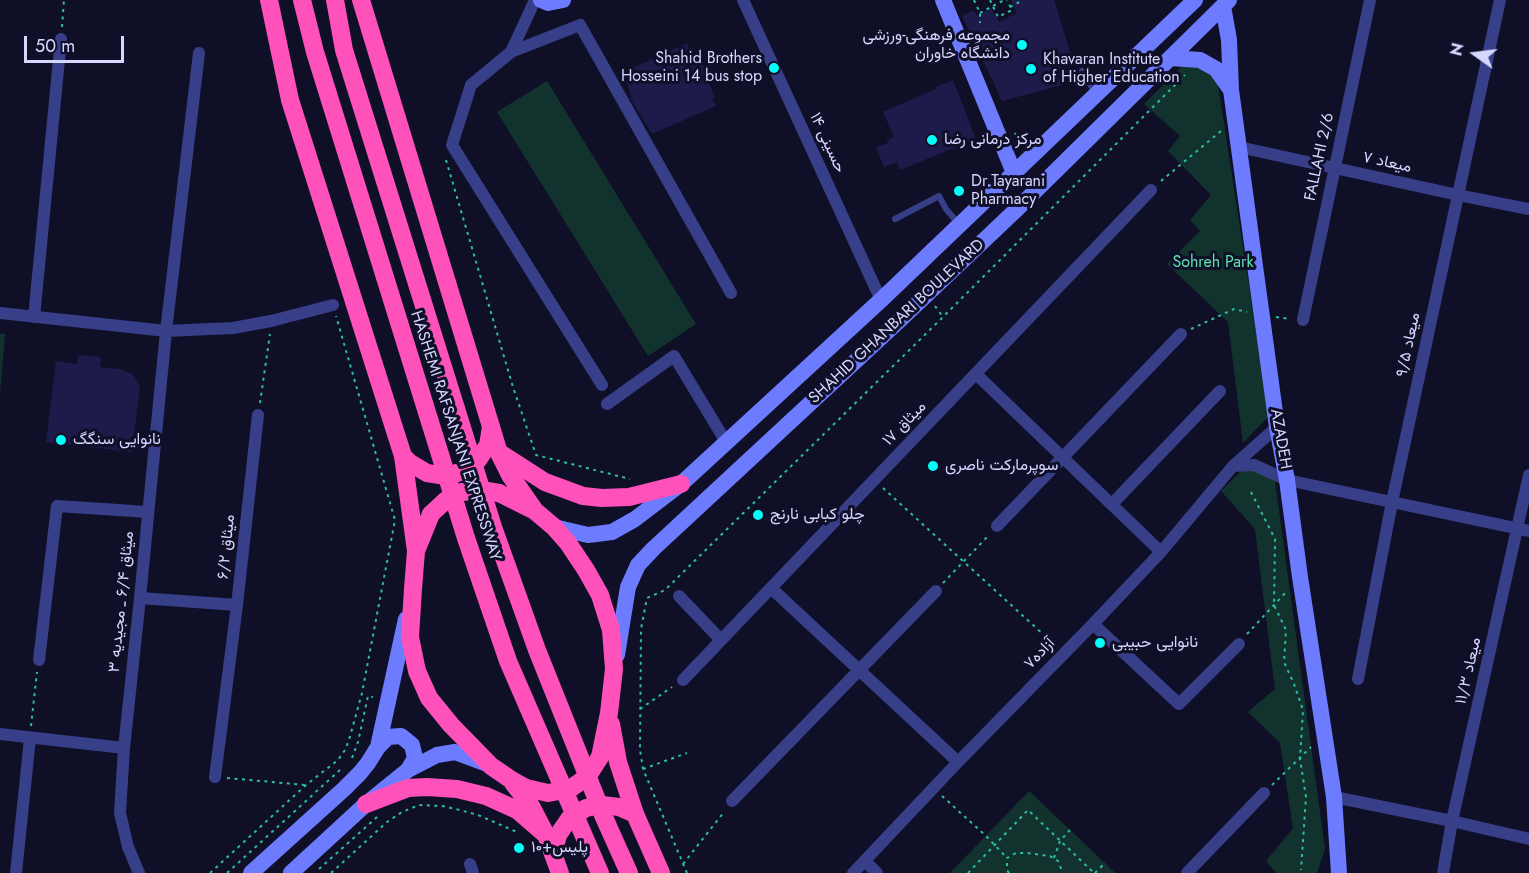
<!DOCTYPE html>
<html>
<head>
<meta charset="utf-8">
<style>
  body { margin:0 }
  #map { position:relative; width:1529px; height:873px; overflow:hidden; background:#100f28; font-family:Jost,sans-serif }
  canvas { display:block }
  .north { position:absolute; left:1445px; top:24px; width:60px; height:60px; -webkit-text-stroke:4px #100f28; paint-order:stroke; rotate:284deg; font-size:16px; font-weight:700; line-height:24px; text-align:center; color:#d6d7ff }
  .north::after { content:''; display:block; margin:auto; width:21px; height:27px; background:#d6d7ff; clip-path:polygon(50% 0,100% 100%,50% 72%,0 100%) }
  .scale { position:absolute; left:24px; top:36px; width:100px; height:27px; box-sizing:border-box; border:3px solid #d6d7ff; border-top:0; padding-left:8px; font-size:18px; line-height:21px; white-space:nowrap; color:#d6d7ff; -webkit-text-stroke:4px #100f28; paint-order:stroke }
</style>
</head>
<body>
<div id="map">
<canvas width="1529" height="873"></canvas>
<div class="north">N</div>
<div class="scale">50 m</div>
</div>
<script>
const g = document.querySelector('canvas').getContext('2d');
g.lineJoin = 'round';
function fill(path, color) { g.fillStyle = color; g.fill(path, 'evenodd'); }
const shape = rows => new Path2D(rows.map(r => 'M' + r).join(''));
function strokePath(path, color, width, dash) { g.strokeStyle = color; g.lineWidth = width; g.lineCap = dash ? 'butt' : 'round'; g.setLineDash(dash || []); g.stroke(path); }
function write(font, color, halo, rows, align = 'center') {
  g.font = font + ' Jost,Vazirmatn,sans-serif'; g.lineWidth = 6; g.setLineDash([]); g.textBaseline = 'middle'; g.strokeStyle = halo; g.fillStyle = color; for (const [text, x, y, turn = 0] of rows) {
    g.save(); g.translate(x, y); g.rotate((+turn || 0) * Math.PI / 180); g.textAlign = isNaN(turn) ? turn : align; if (halo) g.strokeText(text, 0, 0); g.fillText(text, 0, 0); g.restore();
  }
}
fill(shape([
  [1183,65,1205,66,1217,78,1269,416,1243,443,1228,322,1167,264,1200,231,1190,220,1211,195,1168,151,1180,136,1144,104],
  [547,81,696,324,648,356,497,112],
  [0,334,5,334,0,394],
  [1243,469,1259,471,1275,481,1325,849,1317,873,1276,873,1266,861,1293,828,1280,743,1248,712,1275,689,1255,529,1221,491],
  [1029,791,1105,863,1115,873,950,873]
]), '#12332d');
fill(shape([
  [1011,0,1054,0,1071,55,1063,57,1070,83,1002,101,962,16,974,10,977,16,991,8,999,22,1017,13],
  [687,43,691,52,694,51,701,66,704,65,705,67,708,65,714,77,708,82,715,97,712,98,716,106,652,134,630,98,632,97,626,82,628,81,624,72],
  [953,80,976,139,900,170,897,162,884,167,876,148,888,143,887,140,894,137,883,112,936,89,935,87],
  [78,355,101,357,100,367,120,369,132,374,140,387,132,452,46,442,56,361,77,364]
]), '#1e1a4a');
strokePath(shape([
  [974,0,980,13,980,23],
  [990,0,998,17,1012,10,1007,0],
  [1010,7,1023,0],
  [980,13,1004,0],
  [62,27,64,0],
  [1015,133,1021,145,1023,145],
  [446,160,513,387,536,455,630,479],
  [1161,181,1221,131],
  [935,306,943,317],
  [1276,317,1291,319],
  [1191,329,1234,309,1247,312],
  [260,403,270,334],
  [883,488,1056,646],
  [1251,492,1275,539,1274,605,1286,630,1284,662,1294,684,1303,710,1300,759,1306,797,1301,870],
  [943,583,989,535],
  [1247,634,1288,590],
  [640,709,672,687],
  [31,726,37,672],
  [352,758,358,742,368,696,373,697],
  [643,769,687,753],
  [227,778,305,785],
  [1272,785,1311,747],
  [942,796,986,836,1007,858],
  [1054,858,1060,841,1070,830],
  [683,864,724,812],
  [319,869,377,817],
  [210,873,306,785,338,760,345,750,349,740,362,693,395,520,336,316],
  [227,873,341,769],
  [331,873,387,822,402,812,419,805,442,806,456,809,478,815,517,832],
  [687,873,643,769,640,750,641,629,647,598,665,590,943,317,1185,75],
  [968,873,1028,810,1094,873],
  [1009,873,1007,870,1007,858,1016,853,1027,853,1050,856,1058,861,1063,873],
  [1095,873,1105,863]
]), '#2bbea3', 2, [3, 4.5]);
strokePath(shape([
  [1082,71,1096,94],
  [895,219,939,196,946,209,958,223]
]), '#383f89', 6);
strokePath(shape([
  [535,0,511,52,471,85,452,145,602,385],
  [743,0,881,300],
  [511,52,580,25,731,293],
  [1239,147,1458,195,1529,209],
  [0,313,166,331,233,328,271,321,333,305],
  [34,317,61,39],
  [1303,320,1370,0],
  [976,374,1161,552],
  [607,404,674,356,726,442],
  [1233,466,1254,465,1287,480,1529,531],
  [1112,504,1220,391],
  [997,526,1181,334],
  [771,588,958,762],
  [679,596,721,640],
  [140,598,237,605],
  [1093,624,1179,704,1239,644],
  [39,660,57,506,148,512],
  [1358,679,1392,502,1500,0],
  [683,680,1151,190],
  [0,734,124,748],
  [215,777,237,605,258,415],
  [1334,797,1452,821,1529,839],
  [732,801,936,591],
  [865,861,877,873],
  [470,864,473,873],
  [16,873,30,738],
  [139,873,128,847,120,813,124,748,140,598,166,331,199,53],
  [853,873,958,762,1093,624,1161,552,1233,466,1277,427],
  [1187,873,1264,793],
  [1443,873,1452,821,1529,475]
]), '#383f89', 12);
strokePath(shape([
  [541,0,548,3,563,0],
  [943,0,1014,173],
  [1223,6,1229,40,1231,90,1277,427,1287,480,1300,577,1334,797,1339,873],
  [1170,58,1200,60,1216,69,1231,90],
  [554,527,588,535,612,532,635,519,681,484,881,300,1195,0],
  [617,655,628,587,638,565,653,549,901,319,1017,209,1229,0],
  [378,747,388,737,401,736,412,745,415,758,408,770],
  [251,873,344,789,360,773,368,763,378,747,406,619],
  [291,873,366,804,408,770,437,755,455,752,490,765]
]), '#6d7cff', 16);
strokePath(shape([
  [269,0,290,100,403,456,416,551],
  [302,0,315,52,466,538,508,661,600,873],
  [335,0,344,50,493,527,537,650,603,815,629,873],
  [361,0,499,453,510,475,535,511],
  [500,453,545,482,583,496,602,498,629,497,681,484],
  [499,493,535,511,554,527,568,543,586,570,600,595,611,630,614,669,609,713,600,757],
  [431,514,416,551,413,589,410,637,417,671,429,698,451,725,491,766,510,779,526,788],
  [611,724,618,762,635,814,661,873],
  [513,783,531,806,546,835,560,873],
  [366,804,408,788,427,787,457,789,486,796,517,810,546,835]
]), '#ff51ba', 18);
strokePath(shape([
  [403,456,410,463,427,473,446,476,464,471,478,460,488,445,491,427],
  [431,514,445,501,462,492,481,490,499,493],
  [526,788,548,793,570,789,588,776,600,757],
  [553,854,558,835,569,819,586,808,602,805,619,807,635,814]
]), '#ff51ba', 18);
for (const [x, y, r, color] of [
  [1022,45,6,"#02fff9"],
  [774,68,6,"#02fff9"],
  [1031,69,6,"#02fff9"],
  [932,140,6,"#02fff9"],
  [959,191,6,"#02fff9"],
  [61,440,6,"#02fff9"],
  [933,466,6,"#02fff9"],
  [758,515,6,"#02fff9"],
  [1100,643,6,"#02fff9"],
  [519,848,6,"#02fff9"]
]) { const dot = new Path2D(); dot.arc(x, y, r, 0, 2 * Math.PI); g.fillStyle = color; g.fill(dot); strokePath(dot, '#100f28', 2); }
write('16px', '#d6d7ff', '#100f28', [
  ["مجموعه فرهنگی-ورزشی",1010,36,"right"],
  ["دانشگاه خاوران",1010,54,"right"],
  ["Shahid Brothers",762,59,"right"],
  ["Hosseini 14 bus stop",762,77,"right"],
  ["Khavaran Institute",1043,60],
  ["of Higher Education",1043,78],
  ["مرکز درمانی رضا",944,140],
  ["Dr.Tayarani",971,182],
  ["Pharmacy",971,200],
  ["نانوایی سنگگ",73,440],
  ["سوپرمارکت ناصری",945,466],
  ["چلو کبابی نارنج",770,515],
  ["نانوایی حبیبی",1112,643],
  ["پلیس+۱۰",531,848]
], 'left');
write('16px', '#d6d7ff', '#100f28', [
  ["حسینی ۱۴",827,143,65],
  ["FALLAHI 2/6",1320,157,-78],
  ["میعاد ۷",1387,163,12],
  ["SHAHID GHANBARI BOULEVARD",897,322,-43],
  ["میعاد ۹/۵",1409,345,-78],
  ["میثاق ۱۷",905,424,-46],
  ["HASHEMI RAFSANJANI EXPRESSWAY",455,436,72],
  ["AZADEH",1280,439,80],
  ["میثاق ۶/۲",227,547,-84],
  ["میثاق ۶/۴ ـ مجیدیه ۳",122,602,-84],
  ["آزاده۷",1040,654,-46],
  ["میعاد ۱۱/۳",1469,671,-77]
]);
write('16px', '#5de5b2', '#100f28', [
  ["Sohreh Park",1213,263]
]);
</script>
</body>
</html>
